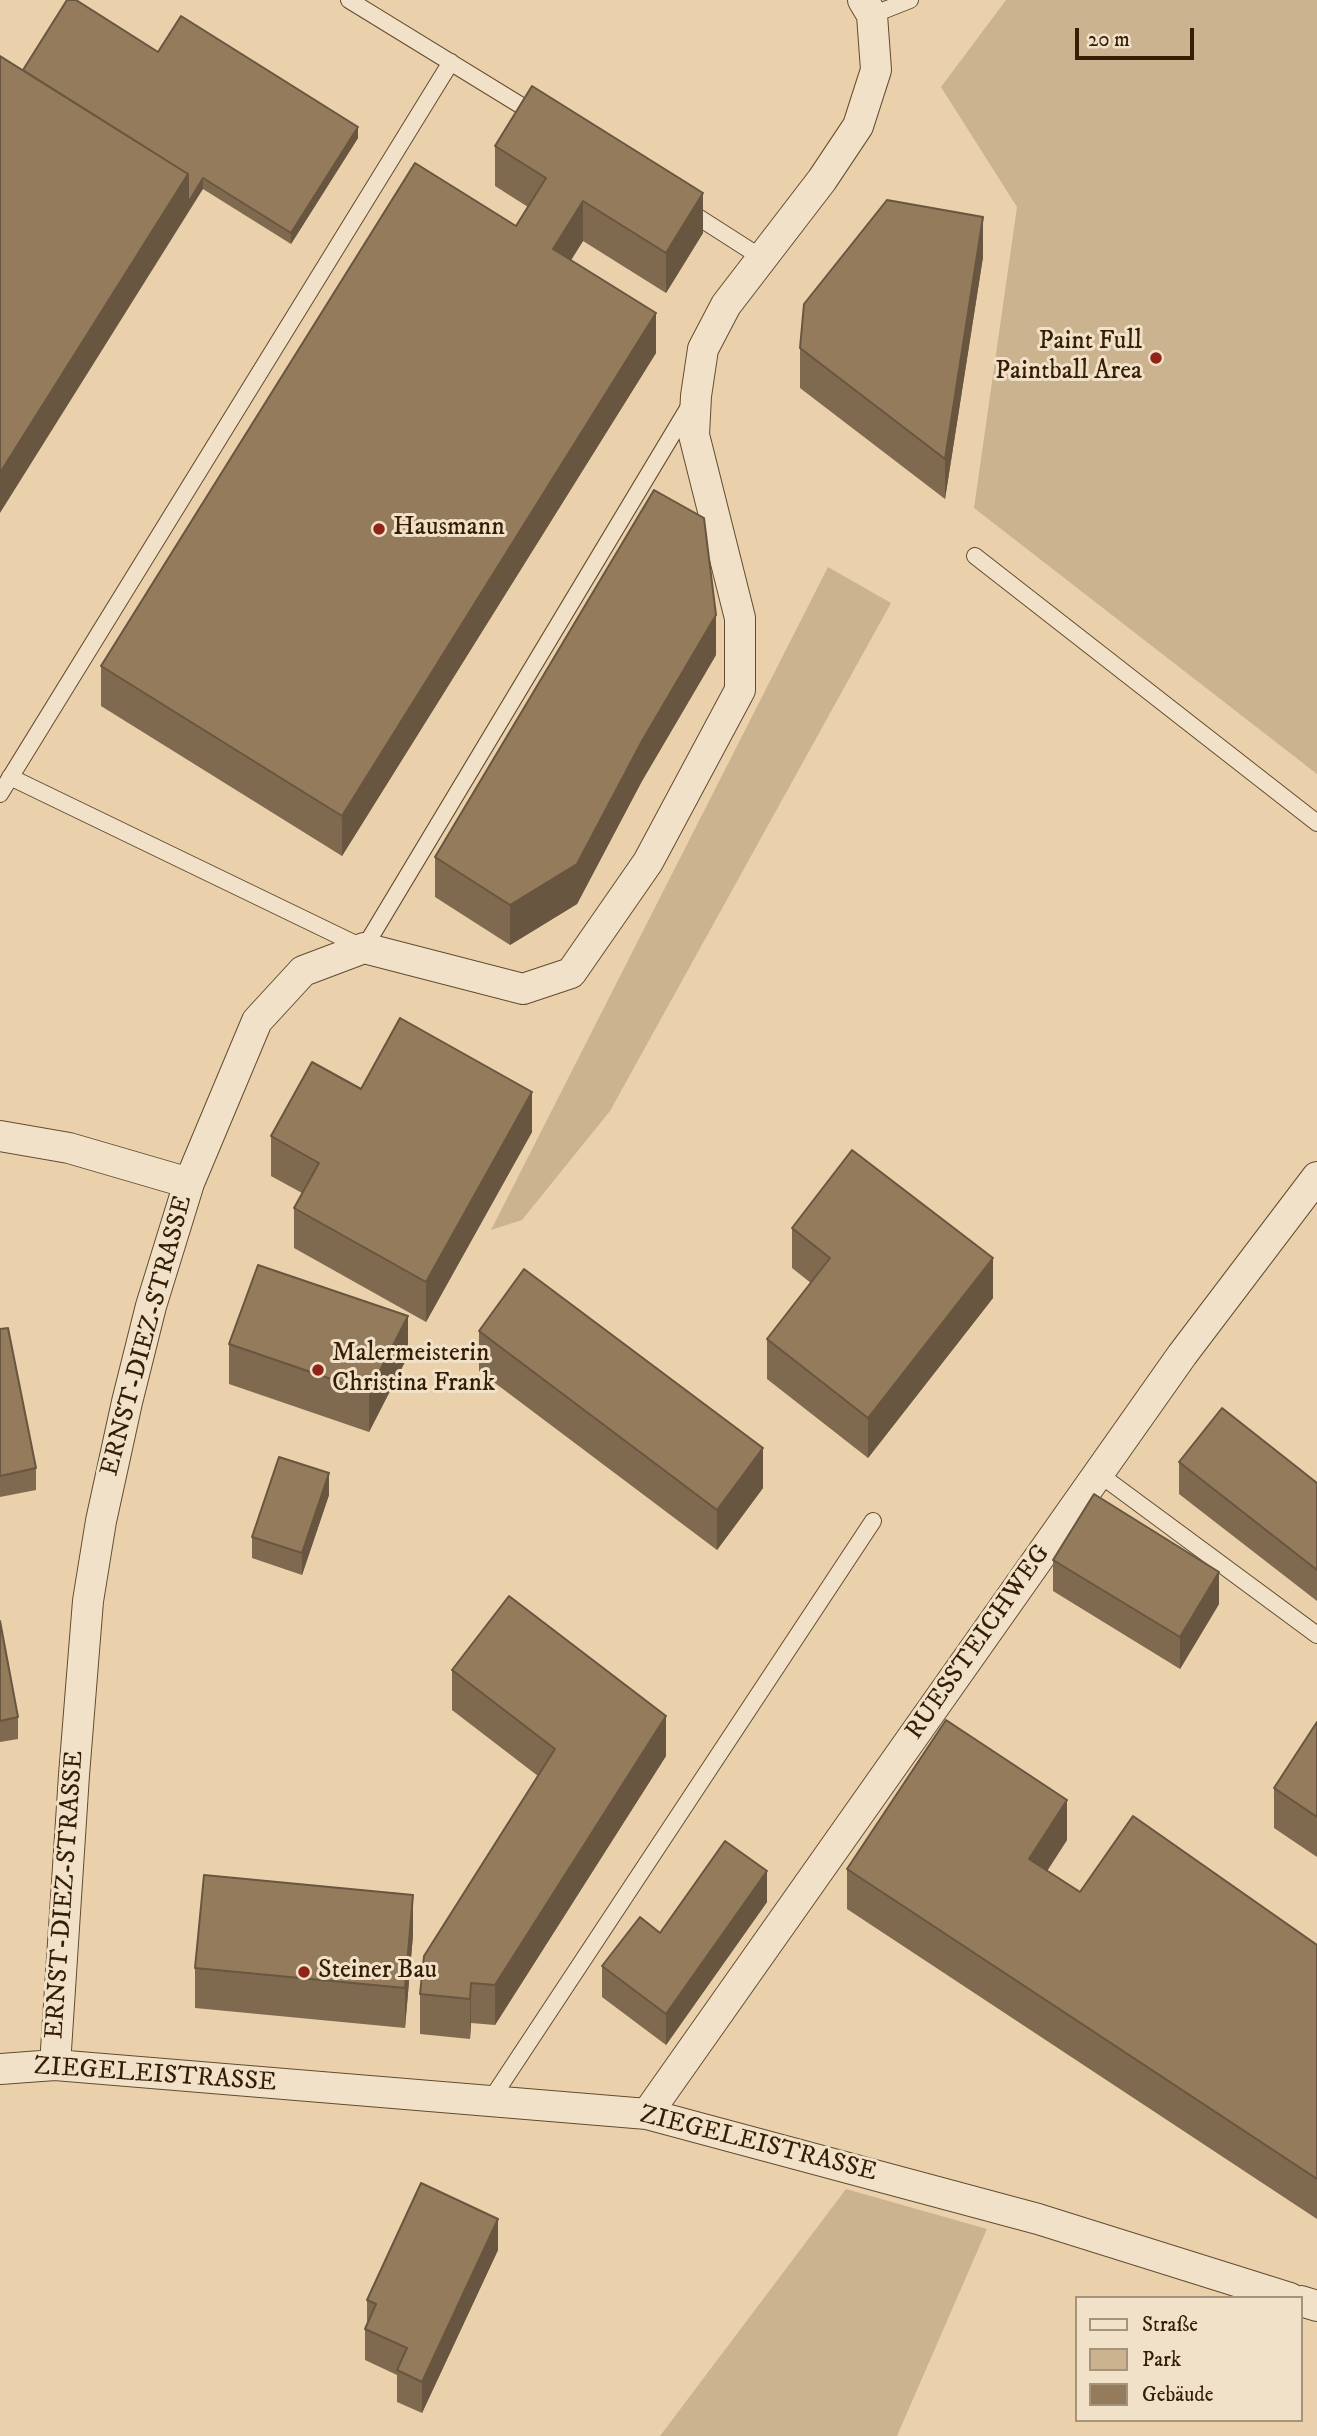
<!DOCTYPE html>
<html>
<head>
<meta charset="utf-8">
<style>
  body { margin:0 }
  #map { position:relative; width:1317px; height:2436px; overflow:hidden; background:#ead1ac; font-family:"IM FELL DW Pica",serif }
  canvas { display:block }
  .legend { position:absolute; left:1075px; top:2296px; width:228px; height:126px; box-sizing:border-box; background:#f1e1c9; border:2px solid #a6937b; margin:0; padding:9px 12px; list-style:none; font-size:21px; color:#361e05 }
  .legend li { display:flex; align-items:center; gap:14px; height:35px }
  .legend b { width:35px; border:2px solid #a6937b }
  .scale { position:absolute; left:1075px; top:28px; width:119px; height:32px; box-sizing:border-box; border:4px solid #361e05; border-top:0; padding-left:9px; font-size:21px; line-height:24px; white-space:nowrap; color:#361e05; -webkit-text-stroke:5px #f1e1c9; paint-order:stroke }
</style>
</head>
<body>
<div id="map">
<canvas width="1317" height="2436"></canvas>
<ul class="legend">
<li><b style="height:9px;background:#f1e1c9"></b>Straße</li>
<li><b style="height:19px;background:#cbb390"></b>Park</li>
<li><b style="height:19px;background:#947b5c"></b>Gebäude</li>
</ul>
<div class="scale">20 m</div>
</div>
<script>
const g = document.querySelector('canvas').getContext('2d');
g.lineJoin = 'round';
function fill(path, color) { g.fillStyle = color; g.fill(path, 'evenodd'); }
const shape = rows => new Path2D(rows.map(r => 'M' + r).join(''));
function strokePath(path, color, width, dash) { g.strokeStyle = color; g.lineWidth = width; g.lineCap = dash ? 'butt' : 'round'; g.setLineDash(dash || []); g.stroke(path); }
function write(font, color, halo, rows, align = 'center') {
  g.font = font + ' "IM FELL DW Pica",serif'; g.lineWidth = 6; g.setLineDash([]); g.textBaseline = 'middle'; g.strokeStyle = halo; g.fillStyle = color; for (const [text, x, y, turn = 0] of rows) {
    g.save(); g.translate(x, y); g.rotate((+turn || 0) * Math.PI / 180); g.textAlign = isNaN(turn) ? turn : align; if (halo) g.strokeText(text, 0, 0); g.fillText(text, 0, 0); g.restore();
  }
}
fill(shape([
  [1006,0,1317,0,1317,774,974,508,1017,207,941,87],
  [828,567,891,603,610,1111,522,1220,491,1230],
  [846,2189,987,2229,897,2436,660,2436]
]), '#cbb390');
const lane = shape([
  [349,0,538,116],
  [872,15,910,0],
  [687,210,762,258],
  [975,556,1317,823],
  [10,777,364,948,690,405],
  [0,794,451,62],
  [1099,1474,1317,1635],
  [490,2101,873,1521]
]);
const street = shape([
  [0,1136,69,1148,189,1183],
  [55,2065,74,1775,88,1601,101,1521,127,1402,151,1306,189,1183,257,1021,303,971,364,948,523,989,571,973,648,862,740,690,740,618,694,435,696,396,703,349,726,305,822,180,858,126,876,70,872,15,863,0],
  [0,2069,55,2065,647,2114,1038,2219,1290,2298],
  [647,2114,1182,1355,1317,1177],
  [1301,2301,1317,2306]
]);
strokePath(lane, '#634b2f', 18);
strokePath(street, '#634b2f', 32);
strokePath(lane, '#f1e1c9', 16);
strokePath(street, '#f1e1c9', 30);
fill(shape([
  [158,52,358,138,291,244,203,189,23,70],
  [495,146,703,233,666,293,583,241,571,260,656,353,342,856,101,706,101,666,516,226,528,207,495,186],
  [983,257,945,499,800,388,800,348],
  [716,655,642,781,577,904,510,945,435,897,435,857],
  [361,1089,532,1132,426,1322,294,1248,294,1208,302,1193,271,1176,271,1136],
  [792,1228,993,1298,868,1458,767,1379,767,1339,811,1283,792,1268],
  [0,1329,36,1468,36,1490,0,1497],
  [479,1331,763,1488,717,1550,479,1371],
  [229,1344,408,1356,369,1432,229,1384],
  [1179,1462,1317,1483,1317,1601,1179,1494],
  [329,1495,302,1575,252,1558,252,1537],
  [1053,1560,1219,1604,1180,1669,1053,1591],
  [0,1621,18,1717,18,1739,0,1742],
  [452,1670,666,1756,495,2025,471,2023,470,2039,420,2034,420,1994,538,1776,452,1710],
  [1317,1722,1317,1857,1274,1828,1274,1788],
  [1067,1840,1047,1871,1080,1892,1317,1945,1317,2219,847,1909,847,1869],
  [767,1902,666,2045,602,1997,602,1966,660,1933],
  [413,1935,405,2028,195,2008,195,1968],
  [498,2250,422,2413,397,2402,397,2375,365,2360,365,2329,367,2325,367,2300]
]), '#7f6a4f');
fill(shape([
  [358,127,358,138,291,244,291,233],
  [188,174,203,178,203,189,0,513,0,473],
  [703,193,703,233,666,293,666,253],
  [583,201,583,241,553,289,553,249],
  [983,217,983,257,945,499,945,459],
  [656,313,656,353,342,856,342,816],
  [716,615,716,655,642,781,577,904,510,945,510,905,642,741],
  [532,1092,532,1132,426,1322,426,1282],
  [993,1258,993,1298,868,1458,868,1418],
  [408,1316,408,1356,369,1432,369,1392],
  [763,1448,763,1488,717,1550,717,1510],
  [329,1473,329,1495,302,1575,302,1553],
  [1219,1572,1219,1604,1180,1669,1180,1637],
  [666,1716,666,1756,495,2025,495,1985],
  [1067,1800,1067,1840,1029,1899,1029,1859],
  [767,1871,767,1902,666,2045,666,2014],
  [413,1895,413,1935,405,2028,405,1988],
  [471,1983,471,2023,470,2039,470,1999],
  [498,2219,498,2250,422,2413,422,2382]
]), '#685640');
const building = shape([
  [67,0,76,0,158,52,181,16,358,127,291,233,203,178,188,203,188,174,23,70,67,0],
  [0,56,188,174,0,473,0,56],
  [532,86,703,193,666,253,583,201,553,249,656,313,342,816,101,666,415,163,516,226,546,178,495,146,532,86],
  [887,200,983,217,945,459,800,348,804,304,887,200],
  [654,490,704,518,716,615,642,741,577,864,510,905,435,857,654,490],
  [400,1018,532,1092,426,1282,294,1208,319,1163,271,1136,312,1062,361,1089,400,1018],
  [852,1150,993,1258,868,1418,767,1339,830,1258,792,1228,852,1150],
  [258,1265,408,1316,369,1392,229,1344,258,1265],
  [524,1269,763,1448,717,1510,479,1331,524,1269],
  [8,1328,36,1468,0,1476,0,1329,8,1328],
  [1222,1408,1317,1483,1317,1570,1179,1462,1222,1408],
  [279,1457,329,1473,302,1553,252,1537,279,1457],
  [1094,1494,1219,1572,1180,1637,1053,1560,1094,1494],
  [509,1596,666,1716,495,1985,471,1983,470,1999,420,1994,424,1956,555,1749,452,1670,509,1596],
  [0,1621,18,1717,0,1721,0,1621],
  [946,1720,1067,1800,1029,1859,1080,1892,1133,1816,1317,1945,1317,2179,847,1869,946,1720],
  [1317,1722,1317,1817,1274,1788,1317,1722],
  [725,1841,767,1871,666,2014,602,1966,640,1917,660,1933,725,1841],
  [204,1875,413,1895,405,1988,195,1968,204,1875],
  [421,2183,498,2219,422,2382,397,2370,407,2348,365,2329,376,2304,367,2300,421,2183]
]);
fill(building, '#947b5c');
strokePath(building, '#685640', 2);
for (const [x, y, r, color] of [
  [1156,358,7,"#8f2418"],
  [379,529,7,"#8f2418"],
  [318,1370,7,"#8f2418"],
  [304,1972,7,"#8f2418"]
]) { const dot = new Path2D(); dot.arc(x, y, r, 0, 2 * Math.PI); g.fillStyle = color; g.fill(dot); strokePath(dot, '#f1e1c9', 2.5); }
write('26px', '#361e05', '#f1e1c9', [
  ["Paint Full",1142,343,"right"],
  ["Paintball Area",1142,373,"right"],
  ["Hausmann",393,529],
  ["Malermeisterin",332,1355],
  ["Christina Frank",332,1385],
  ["Steiner Bau",318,1972]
], 'left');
write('26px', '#361e05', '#f1e1c9', [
  ["ERNST-DIEZ-STRASSE",148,1336,-75],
  ["RUESSTEICHWEG",979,1643,-55],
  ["ERNST-DIEZ-STRASSE",66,1895,-86],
  ["ZIEGELEISTRASSE",155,2076,4],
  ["ZIEGELEISTRASSE",758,2145,14]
]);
</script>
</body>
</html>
